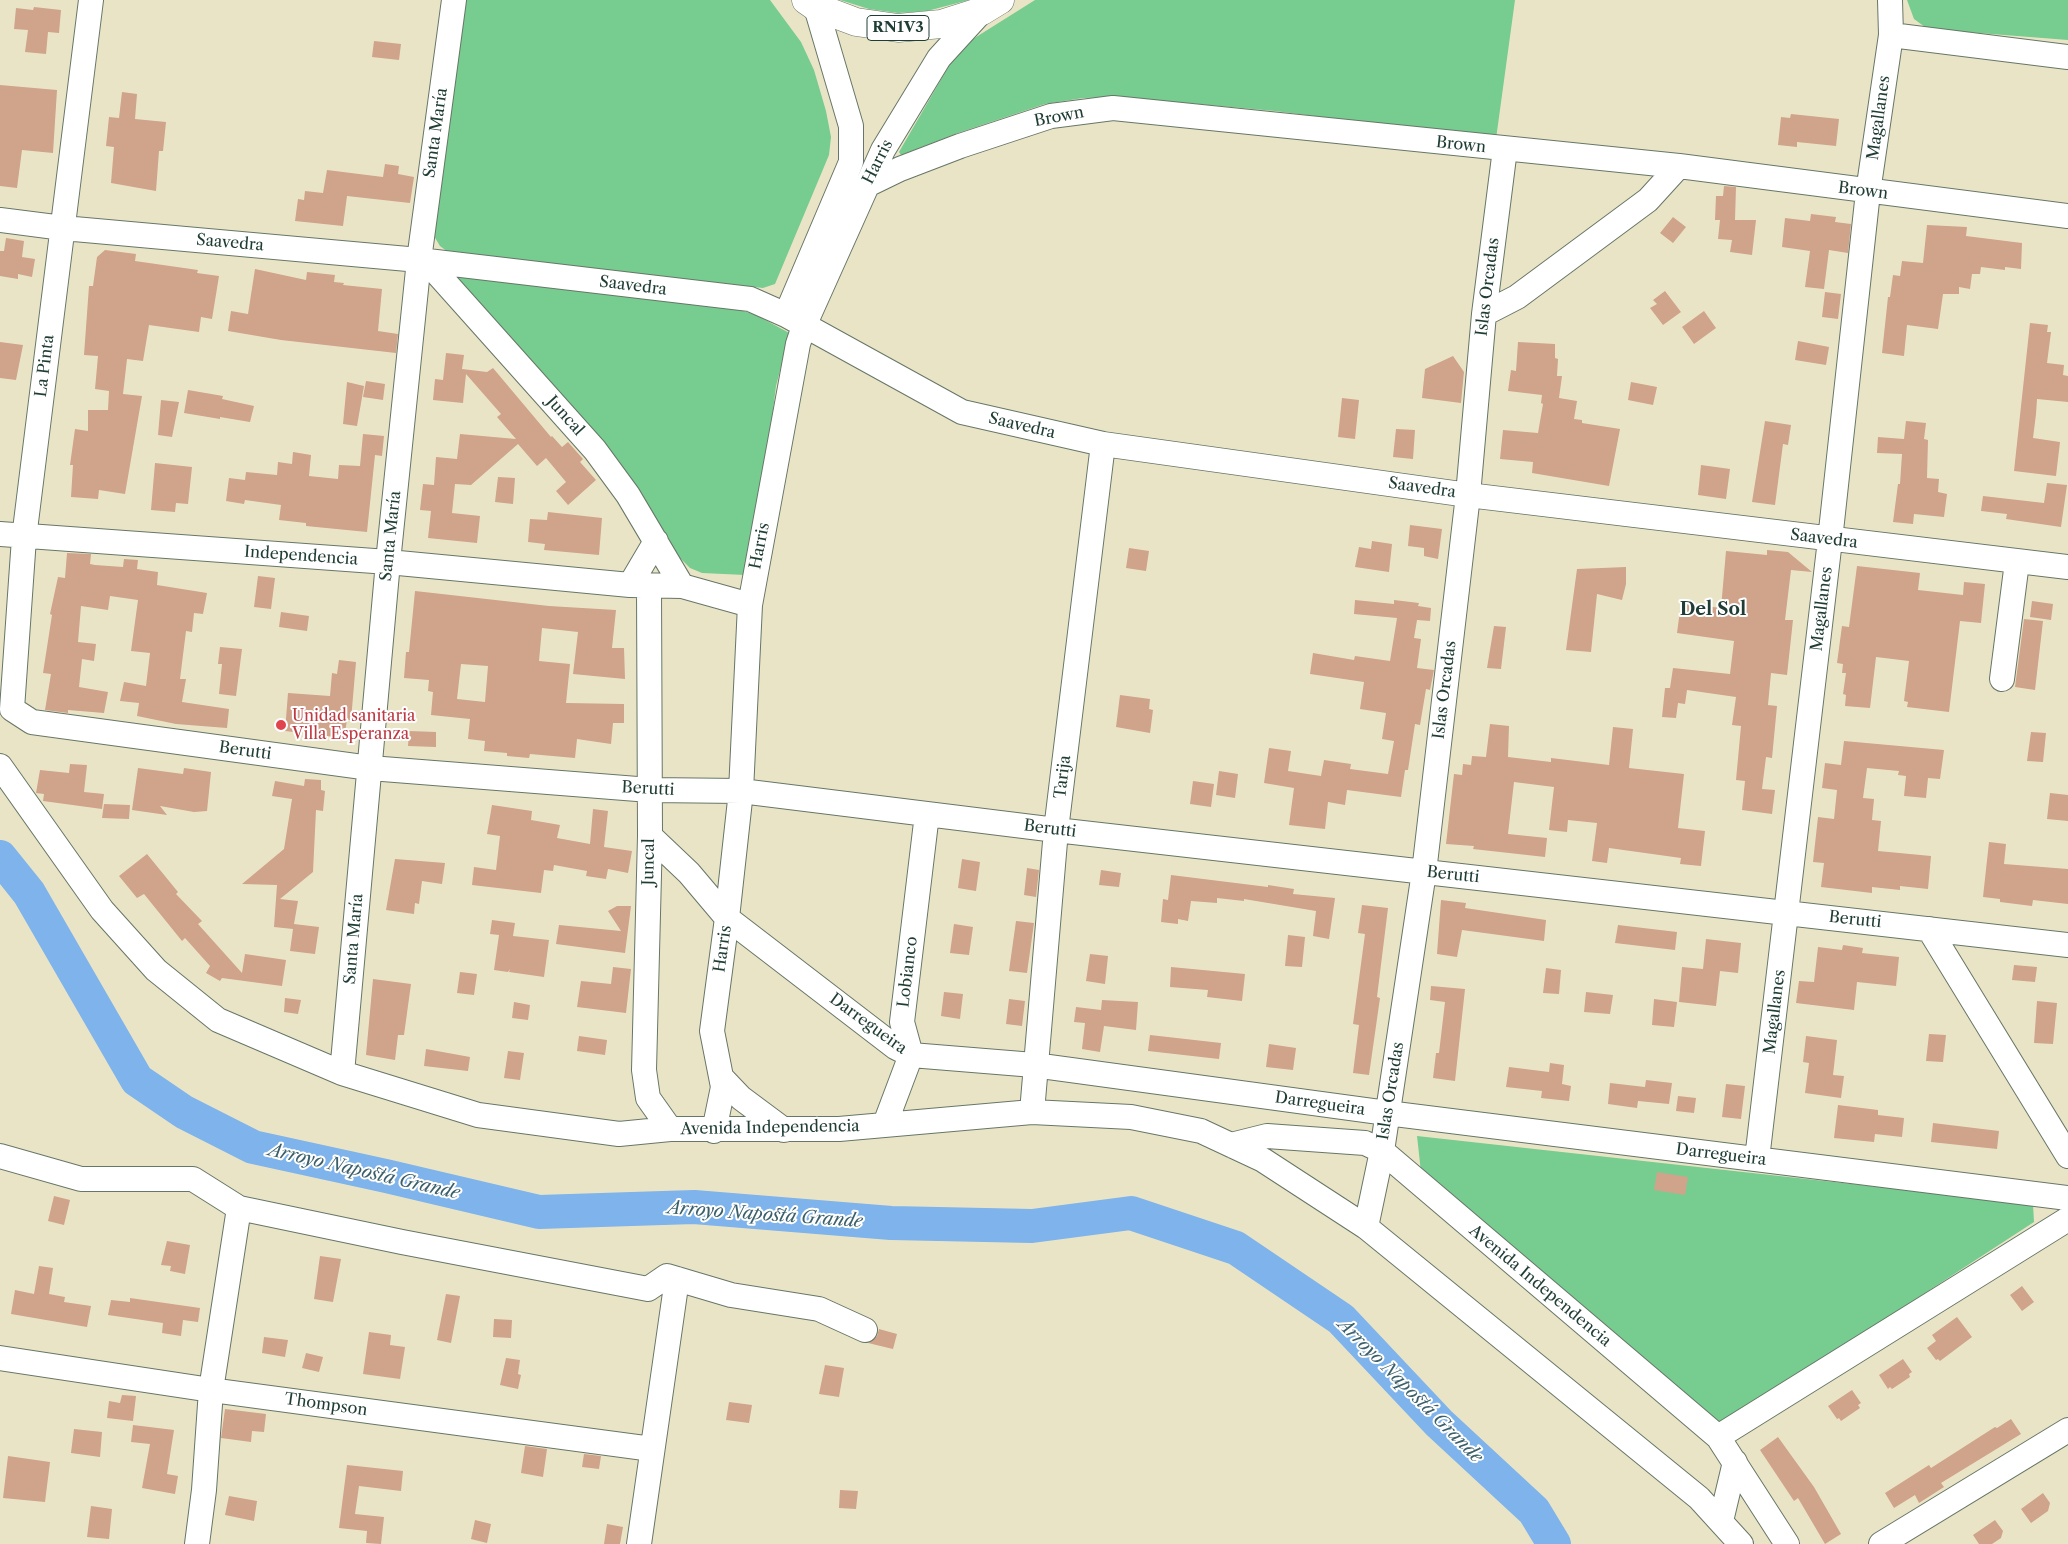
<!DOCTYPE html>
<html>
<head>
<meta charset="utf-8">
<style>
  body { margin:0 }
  canvas { display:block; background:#eae4c6 }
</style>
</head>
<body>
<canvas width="2068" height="1544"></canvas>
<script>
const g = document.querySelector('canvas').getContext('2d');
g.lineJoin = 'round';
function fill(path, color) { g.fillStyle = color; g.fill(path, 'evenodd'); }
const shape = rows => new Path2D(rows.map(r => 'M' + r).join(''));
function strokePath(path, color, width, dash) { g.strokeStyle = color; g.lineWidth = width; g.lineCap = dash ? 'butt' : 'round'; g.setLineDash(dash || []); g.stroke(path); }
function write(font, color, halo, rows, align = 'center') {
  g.font = font + ' "Libre Caslon Text",serif'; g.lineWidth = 4; g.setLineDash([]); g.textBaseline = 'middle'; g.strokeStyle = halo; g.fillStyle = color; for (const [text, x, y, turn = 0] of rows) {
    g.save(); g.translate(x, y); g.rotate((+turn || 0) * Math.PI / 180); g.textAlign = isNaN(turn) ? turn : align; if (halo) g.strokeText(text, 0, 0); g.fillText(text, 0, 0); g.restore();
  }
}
fill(shape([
  [464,0,770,0,801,42,814,70,826,111,831,137,829,155,775,284,763,288,448,252,440,246,434,236],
  [840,0,969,0,927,11,898,13,869,9],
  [1035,0,1515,0,1496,139,1275,111,1121,97,1083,98,1045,104,958,133,901,155,899,152,950,64,965,44],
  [1907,0,2068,0,2068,40,1953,31,1925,27,1914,19],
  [464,275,740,310,756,315,793,335,783,359,776,386,754,563,745,575,702,573,690,568,674,552,588,425,504,330,461,287,458,279,459,276],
  [1417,1136,2033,1204,2034,1222,1721,1426,1421,1172]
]), '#77cc90');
strokePath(shape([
  [0,857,29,893,137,1080,184,1112,253,1147,386,1176,539,1212,694,1207,891,1223,1032,1226,1131,1213,1236,1248,1341,1319,1439,1423,1534,1511,1554,1544]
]), '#7eb3ec', 34);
fill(shape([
  [34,7,61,10,59,33,48,32,46,54,25,52,28,30,14,29,16,8,33,10],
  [374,41,401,44,399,60,372,57],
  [0,85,57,90,53,153,22,150,17,188,0,186],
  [122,92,137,94,135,119,166,122,163,151,159,151,156,191,111,183,114,147,106,146,109,117,119,118],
  [1791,114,1839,119,1836,146,1797,142,1797,147,1778,145,1781,117,1790,118],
  [385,164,399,166,398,174,414,177,410,203,347,196,343,226,295,221,298,199,304,200,305,191,323,193,327,170,383,177],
  [1724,186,1736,187,1735,220,1756,220,1752,255,1730,252,1732,240,1718,239,1720,220,1715,220,1716,196,1723,196],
  [1811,214,1836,217,1835,222,1851,224,1848,253,1829,250,1824,289,1805,287,1810,251,1782,247,1785,218,1810,221],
  [1673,217,1686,227,1673,243,1660,233],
  [1927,225,1967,227,1966,236,2022,243,2021,269,2005,267,2005,270,1981,267,1980,274,1972,274,1970,289,1959,287,1959,294,1943,294,1938,329,1907,325,1904,356,1882,353,1888,297,1890,297,1893,275,1900,276,1902,261,1923,263],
  [6,238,24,241,22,257,35,259,32,277,18,274,18,279,0,276,0,251,4,251],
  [105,250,136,254,135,261,198,270,197,273,219,276,212,319,201,317,199,332,149,325,143,361,127,359,123,394,142,396,125,494,99,490,98,499,71,497,73,465,70,465,75,429,88,431,88,410,108,410,109,391,95,389,98,356,84,355,89,286,93,286,97,257],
  [255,269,306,280,307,272,335,275,334,282,344,283,343,285,382,289,378,331,398,334,396,353,281,340,228,331,231,311,248,314],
  [1665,291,1681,312,1663,325,1650,308,1657,304,1653,300],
  [1825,292,1841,294,1838,319,1822,317],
  [1704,311,1716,328,1694,344,1682,327],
  [2030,323,2048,325,2047,332,2051,332,2047,363,2064,365,2063,375,2068,376,2068,402,2037,399,2036,414,2033,438,2060,442,2056,476,2014,471],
  [1798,341,1829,347,1826,365,1795,360],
  [0,342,23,345,16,380,0,378],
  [1518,342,1555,344,1555,358,1558,359,1557,376,1562,376,1559,398,1577,401,1574,419,1582,420,1582,423,1620,429,1609,486,1532,473,1533,462,1500,459,1503,430,1538,433,1543,404,1541,403,1542,395,1508,391,1511,370,1516,371],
  [446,353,464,355,462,369,487,372,493,368,551,437,552,436,562,447,568,442,583,459,580,462,596,480,568,505,556,491,566,482,546,458,537,466,518,444,471,485,455,484,452,513,480,516,477,543,428,538,431,511,420,510,423,484,434,485,436,457,457,459,460,434,516,439,497,417,501,414,466,374,463,403,433,400,435,379,443,380],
  [1453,356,1464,372,1461,403,1422,398,1425,369],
  [366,381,385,384,383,400,363,397],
  [347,382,364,386,357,426,343,424],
  [1631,382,1657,387,1653,405,1628,400],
  [188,390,223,396,222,399,254,406,250,422,220,417,220,419,184,413],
  [1342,398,1359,400,1355,439,1338,437],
  [161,400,179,402,172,437,158,435],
  [1765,421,1791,425,1788,445,1783,444,1775,505,1752,502],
  [1906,421,1926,423,1924,439,1928,440,1927,478,1939,479,1938,492,1947,494,1944,517,1914,514,1913,524,1893,522,1898,484,1900,484,1902,454,1877,453,1878,437,1904,439],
  [1396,429,1415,430,1413,459,1393,457],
  [363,434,384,436,382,456,375,455,367,532,306,526,306,523,279,520,281,505,245,500,244,504,226,501,229,478,245,480,246,472,277,475,278,462,292,464,293,452,311,455,309,476,338,479,339,465,360,466],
  [155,463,192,467,188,504,176,503,175,512,151,510],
  [1701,465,1730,469,1726,499,1698,495],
  [498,477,515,478,513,504,495,502],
  [2047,483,2067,485,2061,527,2006,519,2007,514,1981,511,1983,496,2044,503],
  [548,512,602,518,599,555,544,550,545,544,528,542,530,519,547,520],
  [1410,525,1442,529,1438,559,1424,556,1424,548,1408,546],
  [1372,541,1392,544,1389,572,1355,567,1359,547,1371,549],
  [1129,548,1149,551,1146,571,1126,568],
  [1767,550,1788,552,1812,572,1791,570,1785,620,1793,620,1787,675,1771,673,1768,705,1777,706,1772,758,1766,757,1762,789,1775,790,1772,814,1742,810,1745,781,1736,780,1741,726,1732,725,1736,697,1687,690,1685,704,1678,703,1676,718,1662,717,1665,688,1670,688,1673,668,1730,674,1734,641,1677,633,1681,603,1721,608,1726,551,1767,555],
  [67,553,91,554,90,564,95,565,123,567,124,559,138,560,137,569,158,572,157,585,207,593,203,614,194,613,192,632,186,631,180,679,186,679,182,702,229,709,227,728,176,724,137,716,139,703,120,701,124,682,146,686,150,653,131,651,138,600,110,596,108,610,81,606,78,642,96,644,94,661,82,659,79,687,108,692,104,713,68,710,68,713,45,710,51,674,43,673,52,615,50,614,58,577,65,578],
  [1857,566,1920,573,1918,590,1963,595,1964,582,1985,584,1981,623,1960,621,1949,712,1907,707,1908,702,1904,701,1909,661,1876,657,1870,708,1845,706,1846,695,1843,694,1846,673,1842,673,1843,664,1837,663,1842,626,1849,627],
  [1626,567,1626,584,1622,600,1597,594,1591,652,1566,650,1577,569],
  [258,576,275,578,271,609,254,607],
  [415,591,549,606,616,610,612,648,624,648,625,679,573,674,578,632,542,628,539,661,570,664,566,703,624,704,624,723,613,723,611,744,577,739,575,758,530,754,529,758,507,756,507,753,484,751,485,741,468,739,470,719,431,715,433,692,428,691,429,680,404,678,406,652,409,652],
  [461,664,488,666,485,702,457,699],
  [1355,600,1394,604,1394,600,1419,603,1418,606,1431,608,1430,621,1417,620,1414,638,1421,639,1417,668,1434,670,1430,690,1426,689,1420,725,1415,724,1408,770,1405,770,1401,797,1347,790,1345,805,1328,802,1325,829,1289,825,1294,788,1264,783,1269,748,1291,751,1288,771,1321,776,1324,760,1351,764,1350,769,1388,774,1394,741,1382,739,1386,713,1360,709,1364,682,1310,674,1313,653,1354,660,1355,656,1390,661,1397,618,1354,614],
  [2032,601,2053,604,2051,620,2030,617],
  [281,612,309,616,307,631,279,627],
  [2024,619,2043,621,2035,690,2015,687],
  [1494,626,1506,627,1501,669,1487,668],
  [220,647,242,649,236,696,219,694,222,664,218,664],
  [339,660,356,662,351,720,347,720,344,738,285,731,288,693,330,696,332,673,337,674],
  [1120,695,1150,699,1149,709,1153,710,1150,733,1116,727],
  [1490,724,1509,726,1508,757,1551,762,1551,758,1609,765,1613,727,1633,729,1629,768,1684,774,1678,828,1705,831,1701,866,1680,864,1681,858,1609,848,1607,863,1592,861,1597,823,1568,820,1567,832,1549,830,1554,787,1514,782,1508,834,1547,838,1545,857,1473,849,1474,846,1446,844,1454,774,1462,775,1463,764,1471,765,1472,756,1486,757],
  [409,731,436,732,436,747,408,746],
  [2031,732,2046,733,2043,762,2027,761],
  [1844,741,1944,750,1940,779,1928,778,1926,798,1904,796,1906,776,1898,775,1899,771,1867,768,1863,798,1874,799,1872,820,1881,821,1878,851,1931,856,1928,889,1900,886,1900,890,1872,887,1872,893,1821,887,1824,863,1813,862,1818,817,1834,819,1837,790,1822,788,1825,763,1841,765],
  [70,764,87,765,84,792,104,794,102,809,43,801,44,794,36,793,40,770,69,773],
  [138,768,183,774,184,768,211,772,207,811,194,812,160,806,167,815,132,810],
  [1219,771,1238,774,1235,798,1216,795],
  [305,779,321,780,321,790,325,791,323,811,316,810,313,872,280,899,298,901,294,924,319,927,315,954,290,951,293,929,274,927,277,885,242,884,284,849,292,799,272,796,275,781,304,786],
  [1193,781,1214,784,1211,807,1190,804],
  [2050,793,2068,795,2068,821,2047,819],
  [104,804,130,805,129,819,102,818],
  [492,805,532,811,531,820,560,825,557,838,590,844,593,809,608,811,604,847,632,851,628,873,608,869,606,879,586,876,587,871,554,865,553,871,544,870,541,893,472,885,474,867,496,870,500,836,487,834],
  [1989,842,2006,844,2004,864,2068,869,2068,904,2033,900,2032,906,2000,902,2000,899,1983,897],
  [147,854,178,892,176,894,202,921,198,924,242,973,245,954,286,960,282,986,222,978,220,981,206,973,210,966,185,938,182,941,144,894,137,898,119,876],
  [395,859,445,863,442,884,422,881,419,904,415,903,414,914,386,910],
  [962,859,980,862,976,891,958,888],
  [1027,868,1039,870,1036,897,1024,895],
  [1101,870,1121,873,1119,887,1099,885],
  [1171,875,1268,887,1268,885,1294,889,1293,894,1335,898,1329,939,1313,936,1316,911,1244,899,1244,901,1217,898,1217,903,1191,901,1188,921,1178,919,1178,924,1161,922,1163,899,1168,900],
  [1441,900,1466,903,1465,908,1546,920,1544,941,1462,930,1457,957,1437,954],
  [1362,905,1388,908,1377,997,1380,998,1369,1075,1353,1073,1359,1025,1353,1024,1365,934,1358,933],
  [617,906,631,906,625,953,556,944,559,925,621,931,608,911],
  [492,920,515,923,513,936,549,940,544,977,509,972,510,969,508,972,494,970,499,935,490,934],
  [1016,921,1034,923,1027,973,1009,971],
  [954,924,973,927,969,955,950,953],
  [1618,925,1677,932,1675,950,1615,943],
  [1288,935,1305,937,1302,967,1285,966],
  [1706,939,1741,943,1738,973,1720,971,1716,1006,1679,1002,1682,967,1703,969],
  [1843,945,1863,948,1862,953,1899,957,1896,986,1857,982,1854,1010,1796,1003,1799,981,1814,982,1818,947,1842,950],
  [1090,954,1108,956,1105,984,1086,981],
  [2014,965,2037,967,2035,982,2012,980],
  [613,967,631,969,626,1013,577,1007,581,981,611,984],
  [1171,967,1245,974,1242,1001,1207,997,1208,990,1170,987],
  [1546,968,1561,970,1559,994,1543,993],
  [460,972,477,974,474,995,457,993],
  [373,979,411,984,404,1035,398,1035,395,1060,366,1055],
  [1431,986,1465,989,1455,1081,1433,1078,1436,1053,1439,1053,1445,1002,1430,1000],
  [944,992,963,994,960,1019,941,1016],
  [1586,992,1613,995,1610,1014,1584,1012],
  [285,998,301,1000,298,1014,284,1012],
  [1009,999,1025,1001,1022,1026,1006,1024],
  [1654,999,1677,1002,1674,1027,1652,1025],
  [1102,1000,1138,1002,1136,1030,1104,1026,1100,1052,1082,1049,1085,1023,1074,1022,1076,1007,1101,1010],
  [2037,1001,2057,1003,2053,1044,2034,1043],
  [514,1002,530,1005,528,1020,512,1018],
  [1929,1034,1946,1035,1943,1062,1926,1061],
  [1150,1035,1221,1043,1219,1059,1148,1051],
  [579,1036,607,1040,605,1055,577,1051],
  [1806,1036,1837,1040,1833,1075,1844,1076,1841,1098,1805,1093,1809,1063,1803,1062],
  [1269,1044,1296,1048,1293,1070,1266,1067],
  [426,1049,470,1057,468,1071,424,1066],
  [508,1051,524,1053,520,1080,504,1078],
  [1550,1063,1564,1065,1562,1084,1571,1086,1569,1101,1541,1098,1542,1091,1506,1087,1509,1067,1549,1072],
  [1646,1080,1672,1083,1669,1104,1638,1101,1637,1108,1608,1104,1610,1083,1645,1087],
  [1726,1084,1745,1086,1741,1119,1722,1117],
  [1678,1096,1696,1098,1694,1113,1676,1111],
  [1838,1105,1878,1110,1878,1115,1904,1118,1902,1137,1875,1134,1874,1142,1834,1138],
  [1933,1123,1999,1131,1997,1149,1931,1142],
  [1657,1172,1688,1177,1685,1195,1654,1190],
  [54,1196,70,1200,64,1225,48,1221],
  [167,1241,190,1245,185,1274,170,1271,171,1266,161,1265],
  [320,1256,341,1259,333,1302,314,1299],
  [39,1266,53,1268,49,1294,65,1297,64,1302,91,1306,87,1327,11,1314,15,1290,34,1294],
  [2022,1286,2034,1302,2022,1311,2010,1295],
  [446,1294,460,1296,451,1343,437,1340],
  [130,1298,200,1308,198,1322,183,1320,181,1336,162,1333,163,1323,108,1315,111,1300,130,1302],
  [1957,1317,1972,1337,1940,1361,1938,1359,1936,1360,1927,1348,1936,1341,1932,1335],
  [494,1319,512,1320,511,1338,493,1337],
  [879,1329,897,1334,893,1349,868,1343,877,1336],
  [369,1332,391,1335,390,1345,405,1347,400,1379,363,1374],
  [264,1337,288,1340,285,1357,262,1353],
  [306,1353,323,1357,319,1372,302,1368],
  [506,1358,520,1360,518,1374,521,1375,518,1389,500,1385],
  [1903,1359,1912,1372,1909,1374,1910,1377,1892,1389,1890,1387,1888,1389,1879,1375],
  [825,1365,844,1368,839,1397,819,1394],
  [1852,1390,1861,1403,1858,1405,1860,1408,1841,1421,1839,1418,1837,1419,1828,1406],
  [122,1395,136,1396,133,1421,107,1418,109,1401,120,1403],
  [729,1402,752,1405,749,1423,726,1420],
  [225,1409,266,1414,264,1432,252,1431,251,1442,221,1438],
  [2011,1419,2021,1434,1941,1483,1944,1487,1919,1503,1915,1495,1894,1508,1885,1493,1929,1465,1931,1468,1995,1427,1997,1428],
  [133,1425,174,1430,167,1474,178,1476,175,1494,142,1488,150,1444,131,1442],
  [74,1429,102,1432,100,1457,71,1453],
  [1778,1437,1814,1487,1841,1534,1825,1544,1798,1498,1794,1501,1760,1450],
  [525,1446,547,1449,543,1477,521,1473],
  [584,1454,601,1456,599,1469,582,1467],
  [8,1456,50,1462,45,1502,3,1498],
  [347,1465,403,1471,401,1491,359,1486,355,1514,384,1517,381,1544,366,1543,367,1531,339,1528],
  [840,1490,858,1491,856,1509,839,1508],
  [2043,1493,2050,1503,2048,1511,2031,1523,2021,1509],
  [229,1496,257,1501,254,1521,225,1515],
  [91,1506,112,1509,109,1539,87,1537],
  [475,1520,491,1524,487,1543,471,1539],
  [1995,1520,2003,1531,2001,1538,1992,1544,1979,1544,1973,1535],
  [607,1524,623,1527,620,1544,604,1544]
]), '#d0a38b');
const minor = shape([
  [91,0,24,538,12,709,32,722,370,768,650,790,741,791,1056,830,2068,945],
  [1891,35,2068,57],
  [865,186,900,169,960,146,1051,116,1113,108,1679,166,2068,216],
  [0,220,63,228,419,260,750,299,786,315,962,412,1103,444,1468,495,2068,567],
  [427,262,595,450,628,495,682,586],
  [1484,314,1517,297,1648,200,1679,166],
  [786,315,851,162,851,126,816,7],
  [0,534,388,562,630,585,682,586,750,605],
  [630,585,656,541],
  [649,587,650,836,644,1070,648,1098,670,1129],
  [2002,679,2017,562],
  [0,766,102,910,156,970,218,1020,342,1073,478,1115,619,1134,670,1129,839,1129,1032,1112,1131,1117,1201,1131,1263,1160,1366,1227,1699,1498,1741,1544],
  [650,836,689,873,727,918,895,1047,911,1055,1034,1065,1387,1113,2068,1198],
  [1929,929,2068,1156],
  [342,1073,388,562,419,260,454,0],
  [721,1077,741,1098,784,1130],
  [1032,1112,1056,830,1103,444],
  [885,1124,911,1055,902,1022,927,814],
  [714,1131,723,1087,712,1031,727,918,741,791,750,605,798,344,804,326,883,150,939,58,982,11],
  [1231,1145,1267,1136,1365,1143,1382,1151,1718,1437,1787,1544],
  [0,1156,81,1179,193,1179,239,1208,402,1242,648,1289,667,1276,731,1295,819,1309,865,1330],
  [1757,1159,1830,540,1868,192,1891,35,1890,0],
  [1366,1227,1382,1151,1424,872,1468,495,1484,314,1505,149],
  [0,1358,211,1390,652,1449],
  [1718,1437,2068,1219],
  [1721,1521,1735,1462],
  [197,1544,204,1490,211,1390,239,1208],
  [639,1544,677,1279],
  [1881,1544,2068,1430]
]);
const major = shape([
  [806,0,816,7,856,22,898,28,941,24,982,11,1000,0]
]);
strokePath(minor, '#667767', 26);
strokePath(major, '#667767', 29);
strokePath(minor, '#fff', 24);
strokePath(major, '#fff', 28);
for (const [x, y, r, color] of [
  [281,725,6,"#e0444e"]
]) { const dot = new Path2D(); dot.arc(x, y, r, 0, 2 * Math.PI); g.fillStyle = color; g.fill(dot); strokePath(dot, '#fff', 2); }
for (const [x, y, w] of [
  [898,28,62]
]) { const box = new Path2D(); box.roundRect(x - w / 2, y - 12.5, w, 25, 4); g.fillStyle = '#fff'; g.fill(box); strokePath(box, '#1f3d34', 1); }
write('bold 15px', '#1f3d34', null, [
  ["RN1V3",898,28]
]);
write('16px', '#1f3d34', '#fff', [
  ["Brown",1059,117,-11],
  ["Magallanes",1879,118,-82],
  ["Santa María",436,133,-82],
  ["Brown",1461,145,6],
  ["Harris",878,162,-63],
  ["Brown",1863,191,7],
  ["Saavedra",230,243,5],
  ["Saavedra",633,286,7],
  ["Islas Orcadas",1488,287,-83],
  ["La Pinta",45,366,-83],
  ["Juncal",565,416,48],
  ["Saavedra",1022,426,13],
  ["Saavedra",1422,488,8],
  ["Santa María",391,536,-84],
  ["Saavedra",1824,539,7],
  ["Harris",760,546,-79],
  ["Independencia",301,556,4],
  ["Magallanes",1822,609,-83],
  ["Islas Orcadas",1445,690,-83],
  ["Berutti",245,751,8],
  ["Tarija",1063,777,-83],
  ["Berutti",648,789,3],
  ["Berutti",1050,829,7],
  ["Juncal",649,862,-89],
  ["Berutti",1453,875,6],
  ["Berutti",1855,920,6],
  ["Santa María",354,939,-85],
  ["Harris",723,949,-82],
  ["Lobianco",908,972,-83],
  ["Magallanes",1775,1012,-83],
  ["Darregueira",868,1024,36],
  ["Islas Orcadas",1391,1091,-81],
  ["Darregueira",1320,1104,8],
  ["Avenida Independencia",770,1128,-1],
  ["Darregueira",1721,1155,7],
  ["Avenida Independencia",1540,1286,40],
  ["Thompson",326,1405,8]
]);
write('16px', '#be3a42', '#fff', [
  ["Unidad sanitaria",292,716],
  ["Villa Esperanza",292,734]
], 'left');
write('bold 18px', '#1f3d34', '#fff', [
  ["Del Sol",1713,610]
]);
write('italic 18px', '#3c606b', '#fff', [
  ["Arroyo Napostá Grande",364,1172,13],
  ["Arroyo Napostá Grande",765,1215,4],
  ["Arroyo Napostá Grande",1410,1391,45]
]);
</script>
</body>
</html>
